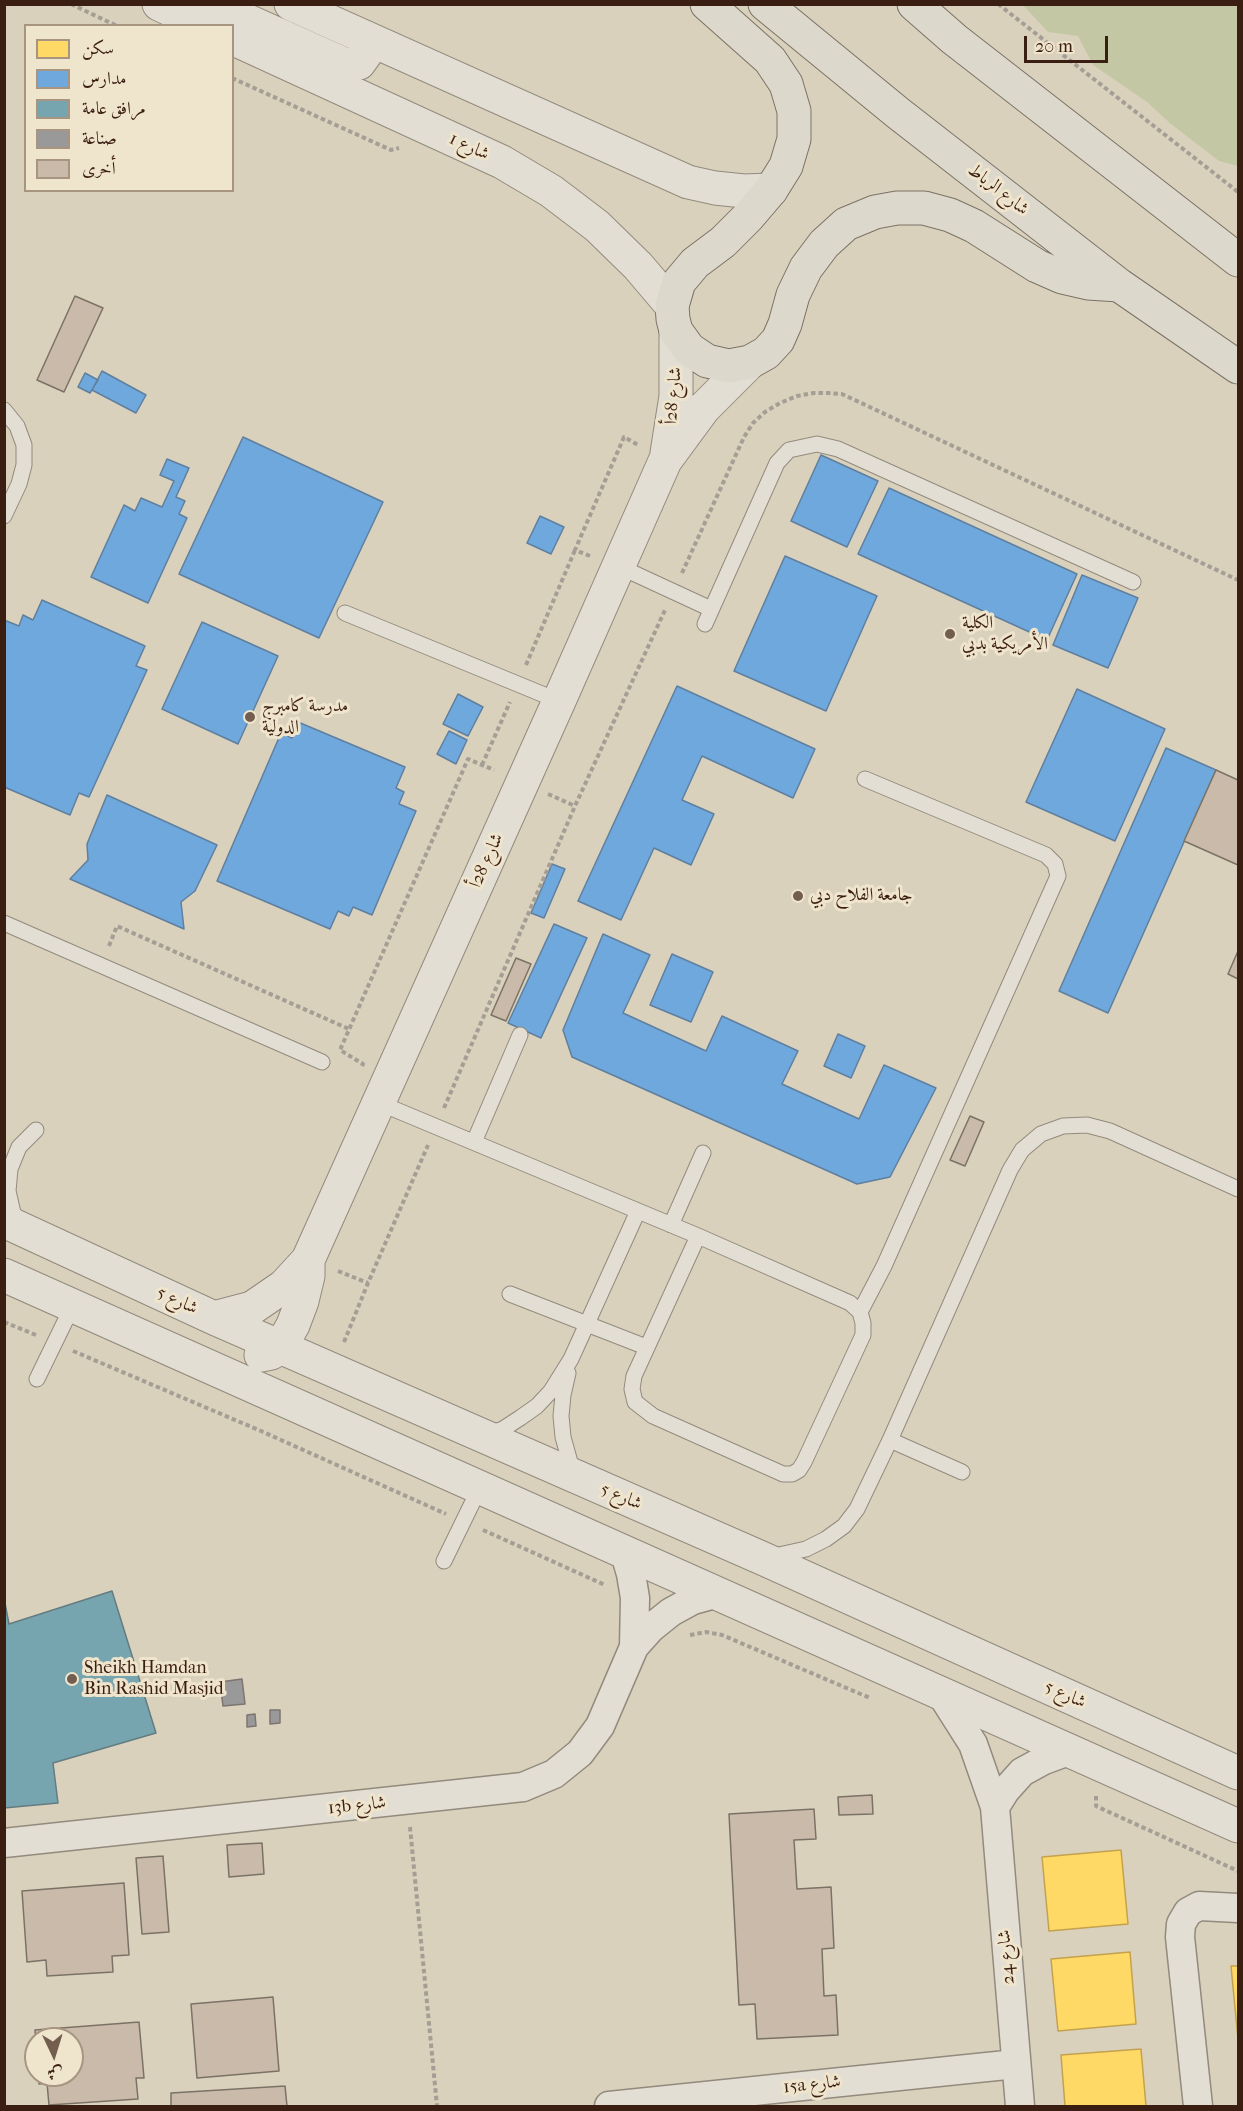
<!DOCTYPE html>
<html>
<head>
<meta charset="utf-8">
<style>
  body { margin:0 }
  #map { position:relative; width:1243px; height:2111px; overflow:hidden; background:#dad1bd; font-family:"IM FELL French Canon",Amiri,serif }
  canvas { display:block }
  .frame { position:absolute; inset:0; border:6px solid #3b1e12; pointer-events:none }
  .legend { position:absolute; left:24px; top:24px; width:210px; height:168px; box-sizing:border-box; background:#efe4cc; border:2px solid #a79582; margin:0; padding:8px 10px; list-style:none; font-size:18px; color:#3b1e12 }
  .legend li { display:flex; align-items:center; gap:12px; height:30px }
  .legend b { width:30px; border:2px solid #a79582 }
  .north { position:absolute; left:24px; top:2027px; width:60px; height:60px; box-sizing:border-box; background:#efe4cc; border:2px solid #a79582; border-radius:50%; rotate:176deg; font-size:16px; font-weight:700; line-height:24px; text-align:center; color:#3b1e12 }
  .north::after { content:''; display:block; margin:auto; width:21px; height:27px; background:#735d4e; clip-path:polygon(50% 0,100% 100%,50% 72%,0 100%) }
  .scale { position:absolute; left:1024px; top:36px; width:84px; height:27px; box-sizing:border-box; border:3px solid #3b1e12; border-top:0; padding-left:8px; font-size:18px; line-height:21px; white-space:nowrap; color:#3b1e12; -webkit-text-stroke:4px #efe4cc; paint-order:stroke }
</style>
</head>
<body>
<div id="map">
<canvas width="1243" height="2111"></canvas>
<div class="frame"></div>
<ul class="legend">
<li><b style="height:16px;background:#ffd966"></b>سكن</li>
<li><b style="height:16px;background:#6fa8dc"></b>مدارس</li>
<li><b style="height:16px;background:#76a5af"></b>مرافق عامة</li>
<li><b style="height:16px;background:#999"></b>صناعة</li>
<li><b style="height:16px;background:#cabaa9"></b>أخرى</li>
</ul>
<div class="north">ش</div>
<div class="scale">20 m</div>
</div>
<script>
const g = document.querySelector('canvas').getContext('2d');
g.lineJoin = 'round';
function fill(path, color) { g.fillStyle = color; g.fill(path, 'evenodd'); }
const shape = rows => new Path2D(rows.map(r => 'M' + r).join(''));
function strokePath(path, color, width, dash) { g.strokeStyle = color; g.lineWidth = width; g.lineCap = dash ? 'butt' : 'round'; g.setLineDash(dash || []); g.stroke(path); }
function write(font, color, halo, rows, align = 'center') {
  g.font = font + ' "IM FELL French Canon",Amiri,serif'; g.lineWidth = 6; g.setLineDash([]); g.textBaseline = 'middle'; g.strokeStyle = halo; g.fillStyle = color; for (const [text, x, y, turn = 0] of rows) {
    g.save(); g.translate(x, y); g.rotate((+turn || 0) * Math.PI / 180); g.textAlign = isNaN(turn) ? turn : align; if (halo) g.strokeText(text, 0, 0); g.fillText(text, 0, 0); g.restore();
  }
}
fill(shape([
  [1023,5,1238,5,1238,166,1219,161,1171,124,1147,102,1093,65,1078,36,1048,32]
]), '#c3c7a3');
const homes = shape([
  [1121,1850,1128,1924,1049,1931,1042,1857,1121,1850],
  [1130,1952,1136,2024,1058,2031,1051,1959,1130,1952],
  [1231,1966,1238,1966,1238,2039,1231,1966],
  [1141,2049,1146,2106,1065,2106,1061,2055,1141,2049]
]);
fill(homes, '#ffd966');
strokePath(homes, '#c4a14d', 1.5);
const schools = shape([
  [102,371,146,395,136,413,92,390,102,371],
  [85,373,98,380,90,393,78,387,85,373],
  [243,437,383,502,319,638,179,574,243,437],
  [821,455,878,481,847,547,791,521,821,455],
  [167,459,189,468,176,497,185,501,179,514,187,518,148,603,91,577,124,505,135,511,141,498,162,507,174,481,160,475,167,459],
  [889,488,1077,574,1047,640,858,554,889,488],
  [540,516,564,527,551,554,527,543,540,516],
  [785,556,877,596,826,711,734,671,785,556],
  [1082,575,1138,598,1108,668,1053,645,1082,575],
  [42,600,145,646,136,666,147,670,89,797,79,793,70,815,4,787,4,620,19,626,23,615,33,620,42,600],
  [202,622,278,656,238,744,162,709,202,622],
  [677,686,815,749,793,798,702,756,682,800,714,814,691,865,654,848,621,920,578,901,677,686],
  [1077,689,1165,729,1115,841,1026,802,1077,689],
  [458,694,483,707,468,736,443,724,458,694],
  [298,722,405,767,396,788,404,792,399,804,416,811,372,915,353,907,349,916,338,911,330,929,217,881,281,733,292,738,298,722],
  [449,731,467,740,456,764,437,754,449,731],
  [1166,748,1216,770,1108,1013,1059,991,1166,748],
  [107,795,217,845,195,891,181,902,184,929,70,879,88,860,87,844,107,795],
  [552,864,565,869,544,918,531,913,552,864],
  [554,924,587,938,541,1038,508,1023,554,924],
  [603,934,650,955,623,1013,706,1051,722,1016,798,1051,782,1084,859,1119,884,1065,936,1088,890,1177,857,1184,572,1057,563,1030,603,934],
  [672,954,713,972,691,1022,650,1005,672,954],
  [838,1034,865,1046,851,1078,824,1066,838,1034]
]);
fill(schools, '#6fa8dc');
strokePath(schools, '#5f7f9f', 1.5);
const public = shape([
  [112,1591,156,1733,53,1763,58,1803,4,1808,4,1598,9,1624,112,1591]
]);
fill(public, '#76a5af');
strokePath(public, '#647c80', 1.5);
const industry = shape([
  [242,1679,245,1704,223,1706,220,1682,242,1679],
  [270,1710,280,1710,280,1723,270,1724,270,1710],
  [255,1714,256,1726,247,1727,247,1715,255,1714]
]);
fill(industry, '#999');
strokePath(industry, '#7d7470', 1.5);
const building = shape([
  [75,296,103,308,64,392,37,380,75,296],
  [1216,770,1238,780,1238,865,1184,841,1216,770],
  [1238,951,1238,979,1228,974,1238,951],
  [516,958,531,964,506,1021,491,1015,516,958],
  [970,1116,984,1122,965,1166,950,1160,970,1116],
  [872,1795,873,1814,839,1815,838,1797,872,1795],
  [814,1809,816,1839,794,1840,797,1889,831,1887,834,1948,822,1949,824,1996,836,1995,838,2035,757,2039,755,2004,739,2005,729,1814,814,1809],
  [262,1843,264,1874,229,1877,227,1845,262,1843],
  [163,1856,169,1932,142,1934,136,1858,163,1856],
  [124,1883,129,1955,112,1956,113,1972,47,1976,46,1960,27,1962,22,1891,124,1883],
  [273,1997,279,2071,197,2078,191,2004,273,1997],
  [139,2022,144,2078,136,2078,138,2099,49,2105,47,2083,39,2084,39,2075,72,2075,72,2039,36,2039,36,2042,35,2030,139,2022],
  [285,2086,287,2106,171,2106,171,2093,285,2086]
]);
fill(building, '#cabaa9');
strokePath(building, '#7b7266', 1.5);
const service = shape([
  [4,410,17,426,24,445,24,465,19,484,4,516],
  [618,566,711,609],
  [345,613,559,701],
  [705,624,777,463,789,450,817,444,838,449,1133,582],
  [4,923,322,1062],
  [377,1102,698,1236,850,1303,860,1312,863,1323,863,1335,804,1462,799,1470,792,1474,783,1474,653,1416,635,1402,632,1389,634,1376,698,1236],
  [474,1142,520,1035],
  [21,1223,13,1213,8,1191,10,1169,19,1147,36,1130],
  [671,1225,703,1153],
  [510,1294,646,1347],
  [860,1312,884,1266,1058,876,1055,864,1046,855,865,779],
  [568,1373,563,1395,561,1416,563,1437,573,1473],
  [37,1379,73,1305],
  [486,1435,503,1429,520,1418,537,1406,551,1391,571,1359,638,1211],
  [890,1440,962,1472],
  [770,1557,806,1549,826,1539,844,1526,857,1509,890,1440,1010,1170,1022,1150,1041,1134,1063,1126,1087,1125,1110,1131,1238,1189],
  [444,1561,480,1487]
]);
const minor = shape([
  [624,1550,631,1574,635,1598,634,1647],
  [940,1692,973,1744,995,1807,1020,2106],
  [995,1807,1005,1791,1022,1772,1044,1760,1071,1750],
  [4,1843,523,1787,554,1774,580,1753,600,1726,634,1647,651,1628,671,1612,693,1600,718,1593],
  [609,2106,1016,2064],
  [1198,2106,1180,1937,1181,1924,1188,1912,1199,1906,1238,1908]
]);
const tertiary = shape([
  [159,4,205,26],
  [210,4,346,65,359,63,374,42],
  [291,4,688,182,715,188,744,191,771,190],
  [232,38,502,162,551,191,597,226,638,266,672,306],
  [667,453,676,396,676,331],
  [4,1221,214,1318,764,1559,1238,1773],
  [4,1275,1238,1826],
  [214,1318,252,1308,284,1286,308,1260,559,701,665,461,704,408,750,362],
  [261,1355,271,1353,280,1348,293,1325,302,1301,308,1276,308,1260]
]);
const motorway = shape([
  [707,4,770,60,786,84,794,111,794,139,786,166,771,190,748,217,723,242,695,263,679,282,672,306,673,319,676,331,689,349,707,361,729,366,750,362,766,353,778,340,785,324,793,295,806,268,824,244,846,224,875,212,897,208,924,208,950,215,974,226,1037,266,1062,277,1088,283,1119,285],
  [765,4,898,113,1119,285,1238,367],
  [914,4,954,39,1238,260]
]);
strokePath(service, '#928a7d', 17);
strokePath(minor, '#928a7d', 31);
strokePath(tertiary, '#928a7d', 35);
strokePath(motorway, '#7b7266', 35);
strokePath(shape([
  [71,4,117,26],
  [998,4,1238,192],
  [232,78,391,150,399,148],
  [590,556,575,550,624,437,638,445],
  [682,573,744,437,753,423,765,412,780,403,797,396,814,393,828,393,842,394,1238,580],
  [526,665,575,550],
  [482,765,510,702],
  [548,794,575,806],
  [109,946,117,926,349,1029],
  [362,1066,363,1064,340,1050,468,759,494,770],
  [444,1108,575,806,665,610],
  [338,1271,368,1283],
  [4,1322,36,1335],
  [344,1342,368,1283,428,1145],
  [73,1351,261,1431,446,1514],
  [483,1530,605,1585],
  [690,1635,706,1632,722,1635,870,1698],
  [1096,1796,1096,1806,1238,1871],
  [410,1827,437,2106]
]), '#a49e95', 4, [4.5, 3]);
strokePath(service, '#e2ded3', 15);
strokePath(minor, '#e2ded3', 28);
strokePath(tertiary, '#e2ded3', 33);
strokePath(motorway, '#ddd8cc', 33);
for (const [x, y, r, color] of [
  [950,634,6,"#735d4e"],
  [250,717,6,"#735d4e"],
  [798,896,6,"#735d4e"],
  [72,1679,6,"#735d4e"]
]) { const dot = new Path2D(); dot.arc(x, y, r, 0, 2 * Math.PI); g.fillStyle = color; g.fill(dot); strokePath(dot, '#efe4cc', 2); }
write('18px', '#3b1e12', '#efe4cc', [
  ["شارع 1",469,147,25],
  ["شارع الرباط",998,190,38],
  ["شارع 28أ",674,396,-85],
  ["شارع 28أ",487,861,-66],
  ["شارع 5",177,1301,25],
  ["شارع 5",621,1497,23],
  ["شارع 5",1065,1695,24],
  ["13b شارع",357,1806,-6],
  ["شارع 24",1007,1957,-95],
  ["15a شارع",812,2085,-6]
]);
write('18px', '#3b1e12', '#efe4cc', [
  ["الكلية",962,624],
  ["الأمريكية بدبي",962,645],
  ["مدرسة كامبرج",262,707],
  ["الدولية",262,728],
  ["جامعة الفلاح دبي",810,896],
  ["Sheikh Hamdan",84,1669],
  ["Bin Rashid Masjid",84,1690]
], 'left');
</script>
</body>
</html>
